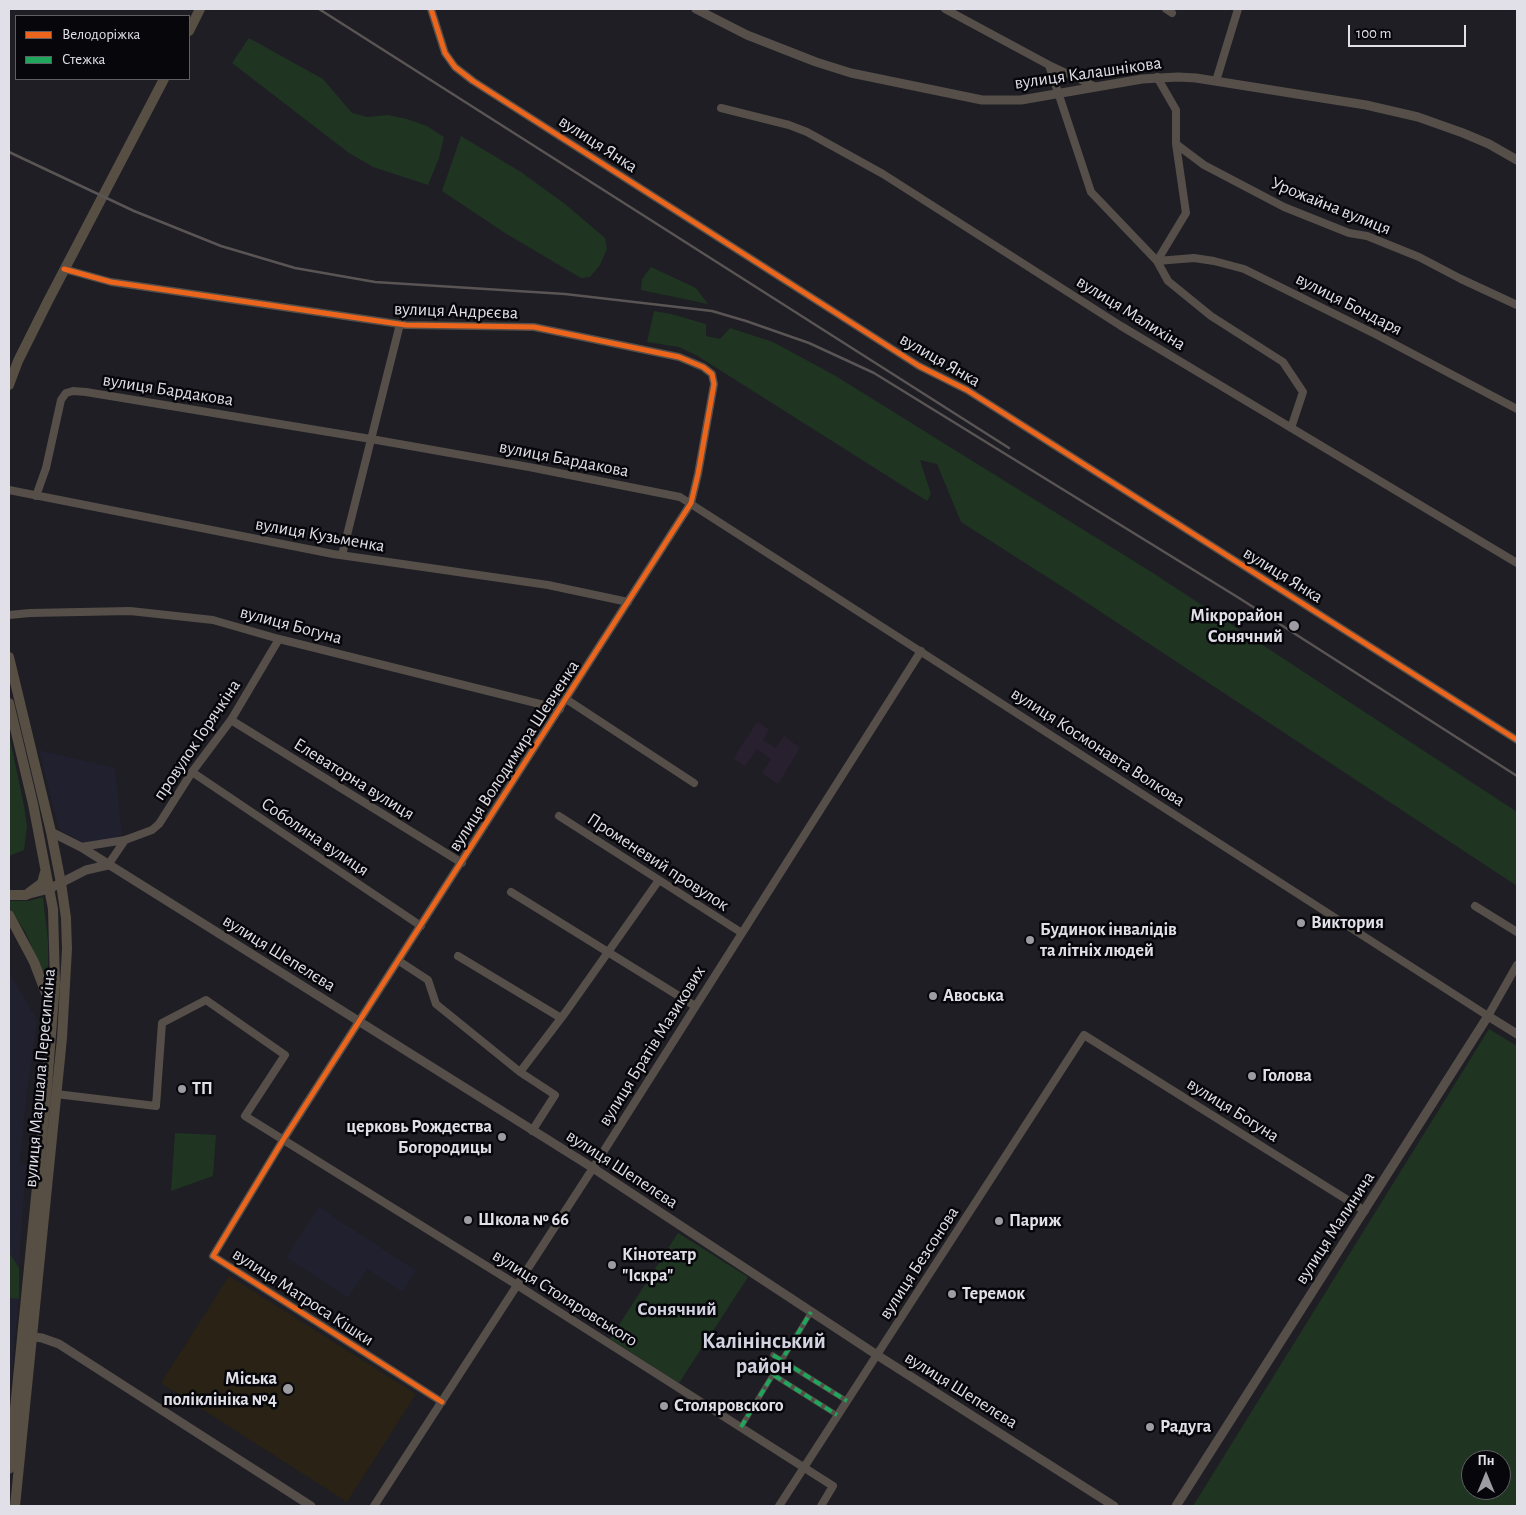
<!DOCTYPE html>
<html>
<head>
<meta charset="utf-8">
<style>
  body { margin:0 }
  #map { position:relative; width:1526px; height:1515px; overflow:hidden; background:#1e1e24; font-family:"Alegreya Sans",sans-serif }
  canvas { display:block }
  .frame { position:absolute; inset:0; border:10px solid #e1e0e8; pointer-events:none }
  .legend { position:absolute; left:15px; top:15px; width:175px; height:65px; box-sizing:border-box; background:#07070b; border:1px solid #5e5e63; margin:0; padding:6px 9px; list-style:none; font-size:15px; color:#e1e0e8 }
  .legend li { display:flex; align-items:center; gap:10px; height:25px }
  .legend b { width:25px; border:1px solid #5e5e63 }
  .north { position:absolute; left:1461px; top:1450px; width:50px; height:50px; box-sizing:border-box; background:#07070b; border:1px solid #5e5e63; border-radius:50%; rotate:0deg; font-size:14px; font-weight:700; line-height:20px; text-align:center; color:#e1e0e8 }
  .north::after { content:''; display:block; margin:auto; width:18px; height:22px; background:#9d9ca3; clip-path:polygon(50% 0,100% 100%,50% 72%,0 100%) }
  .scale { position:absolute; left:1348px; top:25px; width:118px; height:22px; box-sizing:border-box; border:2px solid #e1e0e8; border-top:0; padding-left:6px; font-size:15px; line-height:18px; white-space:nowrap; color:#e1e0e8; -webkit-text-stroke:4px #07070b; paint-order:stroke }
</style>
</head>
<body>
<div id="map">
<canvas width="1526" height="1515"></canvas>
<div class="frame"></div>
<ul class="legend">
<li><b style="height:6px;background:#eb651d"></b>Велодоріжка</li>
<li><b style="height:6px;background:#20a55d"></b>Стежка</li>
</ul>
<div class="north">Пн</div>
<div class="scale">100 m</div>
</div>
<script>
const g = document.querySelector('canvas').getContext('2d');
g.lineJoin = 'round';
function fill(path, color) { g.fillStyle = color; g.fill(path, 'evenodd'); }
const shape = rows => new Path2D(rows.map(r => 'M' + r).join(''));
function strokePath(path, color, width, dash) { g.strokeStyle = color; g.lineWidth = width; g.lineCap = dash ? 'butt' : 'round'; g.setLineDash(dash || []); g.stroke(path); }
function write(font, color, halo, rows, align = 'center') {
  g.font = font + ' "Alegreya Sans",sans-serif'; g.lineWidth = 5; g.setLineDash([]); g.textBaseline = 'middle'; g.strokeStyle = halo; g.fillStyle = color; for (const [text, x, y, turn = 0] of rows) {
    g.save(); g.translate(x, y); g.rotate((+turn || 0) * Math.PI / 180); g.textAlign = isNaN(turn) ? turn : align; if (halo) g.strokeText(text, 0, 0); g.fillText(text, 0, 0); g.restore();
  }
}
fill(shape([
  [39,750,115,768,122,834,94,848,59,830],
  [9,972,37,1020,26,1098,20,1163,26,1164,19,1268,9,1252],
  [319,1207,416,1271,402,1292,367,1269,348,1298,286,1257],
  [9,1298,19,1299,9,1397]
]), '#21202e');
fill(shape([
  [757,722,769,729,763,740,776,748,784,736,800,748,778,784,762,773,771,759,757,749,745,766,733,759]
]), '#28202e');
fill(shape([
  [229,1276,416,1394,347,1502,161,1383]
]), '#292215');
fill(shape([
  [249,38,323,79,352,113,367,117,388,115,407,119,427,126,444,137,439,158,428,185,373,167,349,153,232,63],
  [461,136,521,172,565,204,605,238,607,249,600,265,590,277,581,278,505,233,442,191],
  [651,267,696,288,708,304,641,290,642,279],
  [654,311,671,314,706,324,706,336,720,339,730,328,773,342,834,375,1153,573,1517,812,1517,886,1072,593,961,522,937,464,920,460,931,494,927,501,696,355,679,347,647,342],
  [9,734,24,806,27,827,24,850,9,856],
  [43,897,48,942,48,986,26,933,9,907,9,901,29,901],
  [1489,1029,1517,1046,1517,1506,1193,1506],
  [1471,1460,1501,1460,1501,1490,1471,1490],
  [175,1133,216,1135,213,1176,171,1191],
  [678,1233,748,1277,679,1383,610,1339],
  [9,1252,19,1268,19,1299,9,1298]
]), '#1f3522');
strokePath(shape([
  [773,1355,847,1401],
  [764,1369,837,1415],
  [741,1427,811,1312]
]), '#564f49', 5.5);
strokePath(shape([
  [431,9,445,53,455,67,473,81,919,366,967,390,1517,740],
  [945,9,1049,65,1094,86],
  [1166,9,1172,13],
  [1049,65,1091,192,1157,261,1194,258,1214,261,1244,269,1379,336,1517,409],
  [1157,77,1176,110,1176,144,1204,165,1284,207,1349,233,1367,236,1419,257,1461,279,1517,305],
  [1216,81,1238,9],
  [721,108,789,125,807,132,883,174,1121,326,1517,563],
  [1176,144,1186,213,1157,261,1168,281,1211,316,1283,362,1303,392,1291,428],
  [64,269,111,282,406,325,534,327,679,357,703,367,712,374,714,384,698,474,691,503,283,1140,213,1256,442,1402],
  [9,490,333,554,548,585,628,602],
  [36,496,46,468,61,400,66,393,73,391,86,392,371,439,529,467,680,497,1488,1016,1517,965],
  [342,555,400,324],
  [9,615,30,613,130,611,213,620,279,639,560,709],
  [566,699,694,783],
  [231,720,462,863],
  [192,772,421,926],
  [559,816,742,933],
  [81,847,125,840,152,830,159,824,192,772,231,720,279,639],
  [108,865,125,840],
  [511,892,695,1006],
  [1475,906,1517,932],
  [458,956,561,1018],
  [399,961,428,980,436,1004,520,1072,555,1095,532,1131],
  [520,1072,565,1013,659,880],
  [56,1094,156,1106,162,1023,206,1000,285,1055,245,1116,517,1285,833,1486,821,1506],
  [374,1506,593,1168,921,651],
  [779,1506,1084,1035,1365,1211]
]), '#564f49', 8);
strokePath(shape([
  [696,9,747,35,816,62,851,73,982,100,1021,100,1142,79,1178,77,1196,78,1366,105,1418,117,1463,133,1489,144,1517,160],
  [51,832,81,847,593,1168,877,1355,1114,1506],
  [26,895,49,889,86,870,108,865],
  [26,1336,42,1338,59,1344,311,1506],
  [1176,1506,1488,1016,1517,1034]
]), '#564f49', 9);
strokePath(shape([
  [189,31,200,9],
  [9,385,18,361,48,301,164,79],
  [9,657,51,832,61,883,66,918,67,949,62,1038,15,1506],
  [9,703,33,804,53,909,55,983,47,1086,9,1469],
  [9,895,26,895,42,883,45,872],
  [9,915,34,962,52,1009]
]), '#574e44', 10);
strokePath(shape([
  [319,9,1009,448],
  [9,152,134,211,221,246,295,268,375,282,565,294,712,311,746,321,809,343,874,373,1239,598,1517,776]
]), '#5a5554', 2.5);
strokePath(shape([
  [773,1355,847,1401],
  [764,1369,837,1415],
  [741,1427,811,1312]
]), '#20a55d', 4, [8, 4]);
strokePath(shape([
  [431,9,445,53,455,67,473,81,919,366,967,390,1517,740],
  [64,269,111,282,406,325,534,327,679,357,703,367,712,374,714,384,698,474,691,503,283,1140,213,1256,442,1402]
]), '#eb651d', 5);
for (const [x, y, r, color] of [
  [1294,626,6,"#9d9ca3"],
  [1301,923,5,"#9d9ca3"],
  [1030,940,5,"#9d9ca3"],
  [933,996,5,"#9d9ca3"],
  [1252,1076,5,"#9d9ca3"],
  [182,1089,5,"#9d9ca3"],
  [502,1137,5,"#9d9ca3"],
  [468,1220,5,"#9d9ca3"],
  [999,1221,5,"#9d9ca3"],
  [612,1265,5,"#9d9ca3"],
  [952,1294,5,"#9d9ca3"],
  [288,1389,6,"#9d9ca3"],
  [664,1406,5,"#9d9ca3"],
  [1150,1427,5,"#9d9ca3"]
]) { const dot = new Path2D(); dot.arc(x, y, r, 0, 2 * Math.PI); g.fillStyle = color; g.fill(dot); strokePath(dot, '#07070b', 2); }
write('18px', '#e1e0e8', '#07070b', [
  ["вулиця Калашнікова",1088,73,-8],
  ["вулиця Янка",598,144,33],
  ["Урожайна вулиця",1331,206,22],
  ["вулиця Бондаря",1349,304,27],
  ["вулиця Андрєєва",456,311,2],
  ["вулиця Малихіна",1131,313,32],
  ["вулиця Янка",940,360,30],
  ["вулиця Бардакова",168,390,9],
  ["вулиця Бардакова",564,459,11],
  ["вулиця Кузьменка",320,535,10],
  ["вулиця Янка",1283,575,32],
  ["вулиця Богуна",291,625,15],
  ["провулок Горячкіна",197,740,-56],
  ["вулиця Космонавта Волкова",1098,747,33],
  ["вулиця Володимира Шевченка",514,756,-57],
  ["Елеваторна вулиця",354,779,32],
  ["Соболина вулиця",315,837,34],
  ["Променевий провулок",658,862,33],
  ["вулиця Шепелєва",279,953,32],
  ["вулиця Братів Мазикових",652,1046,-58],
  ["вулиця Маршала Пересипкіна",40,1078,-85],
  ["вулиця Богуна",1233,1110,32],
  ["вулиця Шепелєва",622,1169,33],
  ["вулиця Малинича",1335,1228,-57],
  ["вулиця Безсонова",919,1263,-57],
  ["вулиця Матроса Кішки",303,1297,33],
  ["вулиця Столяровського",565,1298,32],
  ["вулиця Шепелєва",961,1390,32]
]);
write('bold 18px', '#e1e0e8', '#07070b', [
  ["Мікрорайон",1283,616,"right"],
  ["Сонячний",1283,637,"right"],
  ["Виктория",1311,923],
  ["Будинок інвалідів",1040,930],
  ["та літніх людей",1040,951],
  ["Авоська",943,996],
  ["Голова",1262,1076],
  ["ТП",192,1089],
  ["церковь Рождества",492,1127,"right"],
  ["Богородицы",492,1148,"right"],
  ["Школа № 66",478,1220],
  ["Париж",1009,1221],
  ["Кінотеатр",622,1255],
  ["\"Іскра\"",622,1276],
  ["Теремок",962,1294],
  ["Міська",277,1379,"right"],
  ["поліклініка №4",277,1400,"right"],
  ["Столяровского",674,1406],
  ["Радуга",1160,1427]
], 'left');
write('bold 19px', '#d1d1df', '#07070b', [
  ["Сонячний",677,1309]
]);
write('bold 22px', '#d1d1df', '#07070b', [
  ["Калінінський",764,1341],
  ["район",764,1366]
]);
</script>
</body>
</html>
